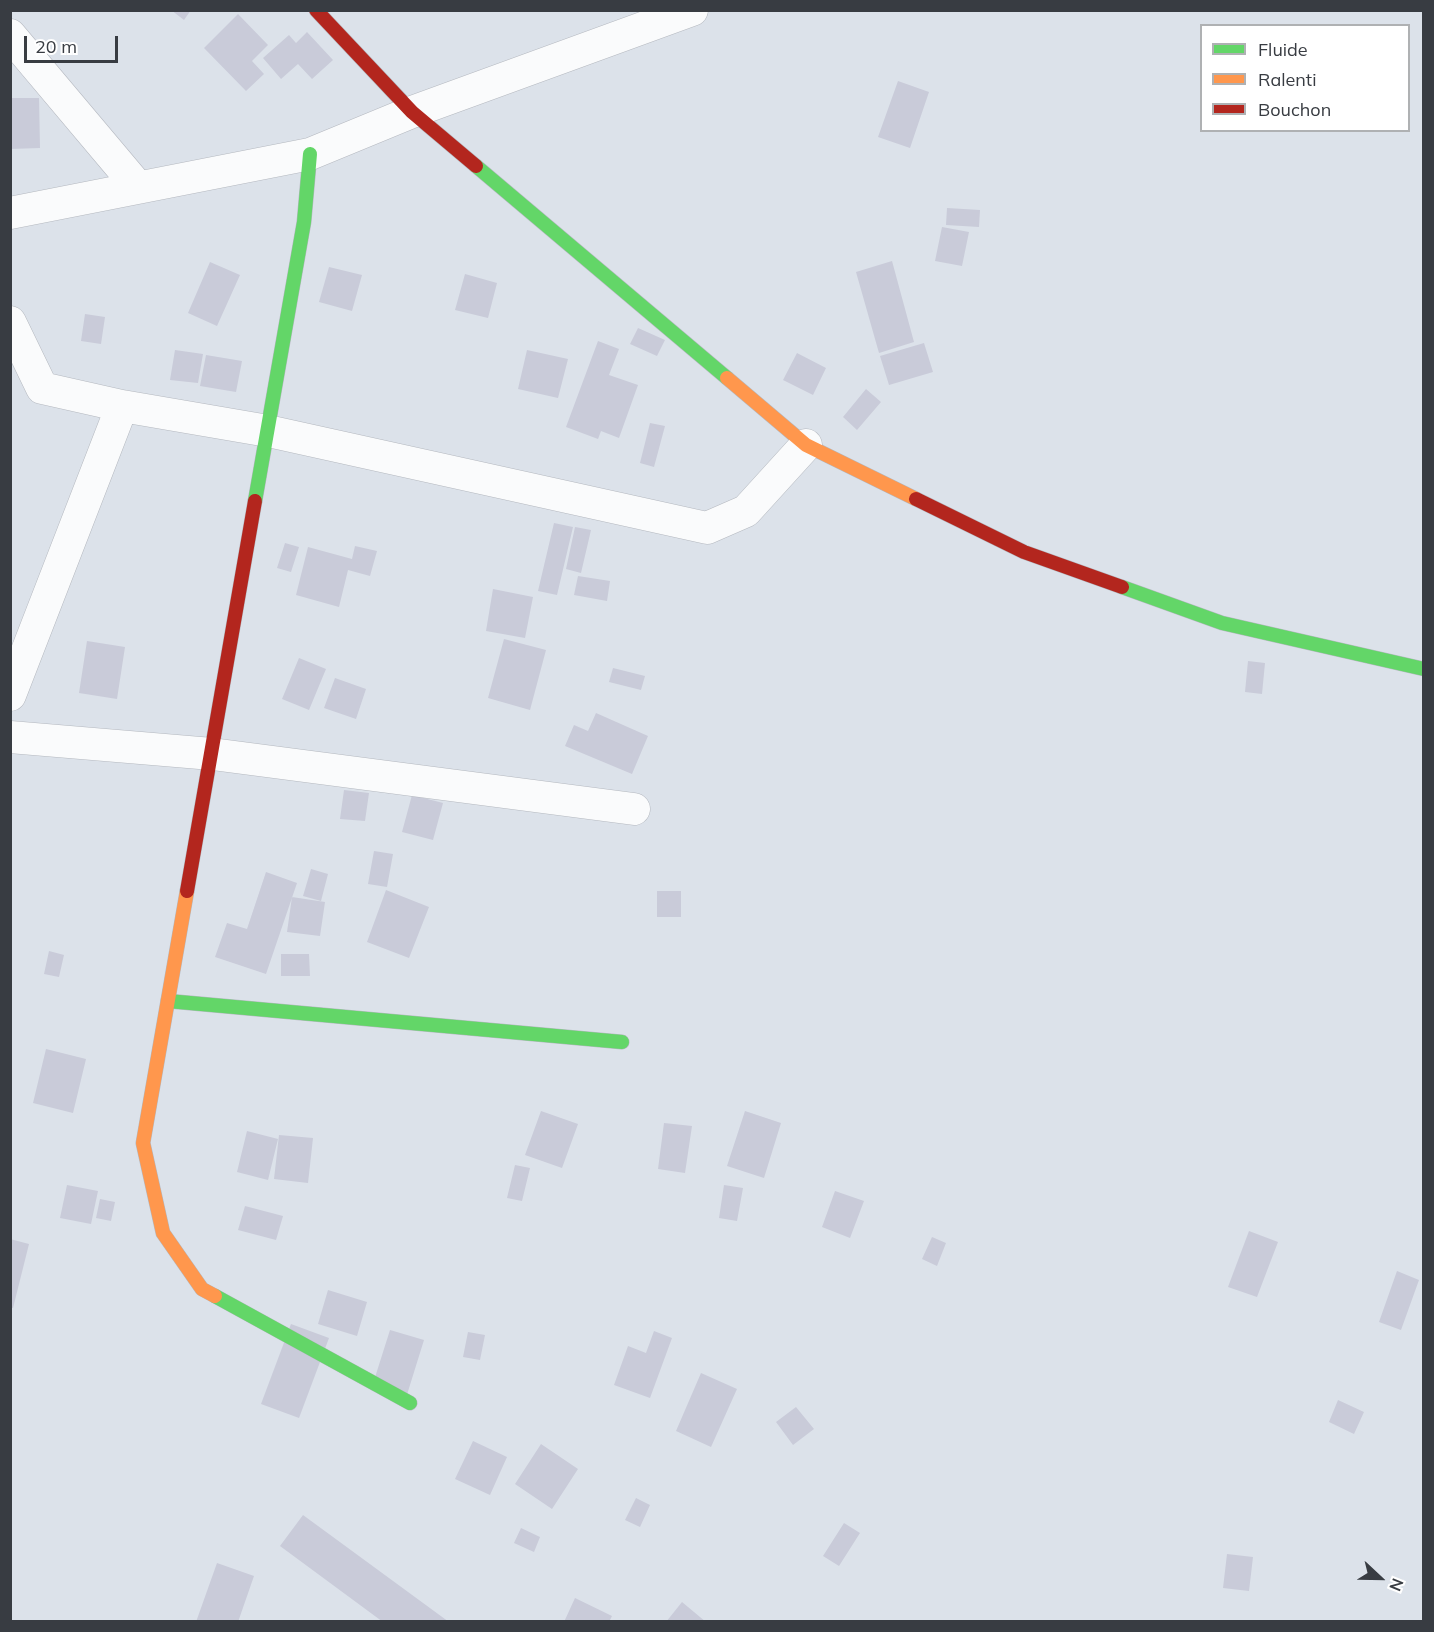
<!DOCTYPE html>
<html>
<head>
<meta charset="utf-8">
<style>
  body { margin:0 }
  #map { position:relative; width:1434px; height:1632px; overflow:hidden; background:#dce2ea; font-family:Mulish,sans-serif }
  canvas { display:block }
  .frame { position:absolute; inset:0; border:12px solid #383c42; pointer-events:none }
  .legend { position:absolute; left:1200px; top:24px; width:210px; height:108px; box-sizing:border-box; background:#fff; border:2px solid #afb1b3; margin:0; padding:8px 10px; list-style:none; font-size:18px; color:#383c42 }
  .legend li { display:flex; align-items:center; gap:12px; height:30px }
  .legend b { width:30px; border:2px solid #afb1b3 }
  .north { position:absolute; left:1350px; top:1548px; width:60px; height:60px; -webkit-text-stroke:4px #fff; paint-order:stroke; rotate:112deg; font-size:16px; font-weight:700; line-height:24px; text-align:center; color:#383c42 }
  .north::after { content:''; display:block; margin:auto; width:21px; height:27px; background:#383c42; clip-path:polygon(50% 0,100% 100%,50% 72%,0 100%) }
  .scale { position:absolute; left:24px; top:36px; width:94px; height:27px; box-sizing:border-box; border:3px solid #383c42; border-top:0; padding-left:8px; font-size:18px; line-height:21px; white-space:nowrap; color:#383c42; -webkit-text-stroke:4px #fff; paint-order:stroke }
</style>
</head>
<body>
<div id="map">
<canvas width="1434" height="1632"></canvas>
<div class="frame"></div>
<ul class="legend">
<li><b style="height:8px;background:#63d668"></b>Fluide</li>
<li><b style="height:8px;background:#ff974d"></b>Ralenti</li>
<li><b style="height:8px;background:#b3261e"></b>Bouchon</li>
</ul>
<div class="north">N</div>
<div class="scale">20 m</div>
</div>
<script>
const g = document.querySelector('canvas').getContext('2d');
g.lineJoin = 'round';
function fill(path, color) { g.fillStyle = color; g.fill(path, 'evenodd'); }
const shape = rows => new Path2D(rows.map(r => 'M' + r).join(''));
function strokePath(path, color, width, dash) { g.strokeStyle = color; g.lineWidth = width; g.lineCap = dash ? 'butt' : 'round'; g.setLineDash(dash || []); g.stroke(path); }
fill(shape([
  [171,10,191,10,184,20],
  [238,14,268,45,252,61,264,74,246,91,204,48],
  [307,32,333,60,312,79,298,64,281,79,263,58,289,35,296,43],
  [898,81,929,92,910,148,878,137],
  [10,98,39,98,40,148,10,149],
  [947,208,980,210,979,227,946,225],
  [942,227,969,232,962,266,935,261],
  [892,261,914,342,879,353,856,272],
  [210,262,240,275,217,326,188,313],
  [329,267,362,275,352,311,319,302],
  [465,274,497,283,488,318,455,310],
  [85,314,105,317,101,344,81,341],
  [638,328,665,340,657,356,630,344],
  [598,341,619,349,609,375,638,385,619,438,601,431,598,439,566,427],
  [924,343,933,372,889,385,880,356],
  [175,350,203,354,198,383,170,380],
  [527,350,568,359,558,398,518,389],
  [797,353,826,368,813,395,783,380],
  [206,355,242,361,236,392,200,386],
  [866,389,881,402,857,430,843,417],
  [650,423,665,426,654,467,640,463],
  [554,523,573,527,557,595,538,591],
  [575,527,591,530,581,573,566,569],
  [285,543,299,547,291,572,277,568],
  [355,546,377,551,370,576,348,570,339,607,296,595,308,547,352,559],
  [578,576,610,581,607,601,574,595],
  [493,589,533,597,525,638,486,631],
  [504,639,546,650,530,710,488,698],
  [87,641,125,647,117,699,79,693],
  [299,658,326,669,309,710,282,699],
  [1248,661,1265,663,1262,694,1245,692],
  [613,668,645,676,641,690,609,682],
  [335,678,366,689,356,719,324,708],
  [596,713,648,736,632,774,565,746,574,725,588,731],
  [344,790,369,793,365,821,340,819],
  [412,795,443,803,433,840,402,832],
  [374,851,393,854,387,887,368,884],
  [311,869,328,874,321,901,303,896],
  [266,872,297,883,266,974,215,957,227,923,247,929],
  [386,890,429,907,409,958,367,942],
  [657,891,681,891,681,917,657,917],
  [292,897,325,902,320,936,287,932],
  [49,951,64,955,59,977,44,974],
  [281,954,309,954,310,976,281,976],
  [46,1049,86,1059,73,1113,33,1103],
  [541,1111,578,1124,562,1168,525,1155],
  [745,1111,781,1123,764,1178,727,1166],
  [664,1123,692,1126,685,1173,658,1169],
  [247,1131,278,1139,268,1180,237,1172],
  [279,1135,313,1138,308,1183,274,1179],
  [515,1165,530,1168,522,1201,507,1198],
  [67,1185,98,1191,91,1224,60,1218],
  [724,1185,743,1188,737,1221,719,1218],
  [835,1191,864,1201,850,1238,822,1227],
  [100,1199,115,1202,111,1221,96,1218],
  [245,1206,283,1216,276,1240,238,1230],
  [1249,1231,1278,1242,1257,1297,1228,1287],
  [932,1237,946,1243,937,1266,922,1259],
  [10,1239,29,1244,13,1308,10,1307],
  [1397,1271,1419,1280,1401,1330,1379,1322],
  [328,1290,367,1302,357,1336,318,1324],
  [291,1324,329,1338,299,1418,261,1404],
  [390,1330,424,1340,405,1401,371,1390],
  [654,1331,672,1338,650,1398,614,1385,628,1346,646,1353],
  [468,1332,485,1335,480,1360,463,1357],
  [701,1373,737,1389,711,1447,676,1431],
  [1338,1400,1364,1412,1354,1434,1329,1422],
  [796,1407,814,1429,793,1445,776,1422],
  [473,1441,507,1457,490,1495,455,1479],
  [541,1444,578,1469,552,1509,515,1484],
  [636,1498,650,1505,640,1527,625,1520],
  [303,1515,449,1622,383,1622,280,1546],
  [844,1523,860,1533,839,1566,823,1556],
  [521,1528,540,1537,534,1552,514,1543],
  [1227,1554,1253,1557,1249,1591,1223,1588],
  [217,1563,254,1576,238,1622,196,1622],
  [575,1598,612,1616,609,1622,564,1622],
  [682,1602,706,1622,666,1622]
]), '#c9cbd9');
const street = shape([
  [10,35,138,187],
  [10,213,310,154,412,112,692,10],
  [10,322,42,388,122,406,268,431,707,528,746,511,806,445],
  [10,695,122,406],
  [10,737,212,754,634,809]
]);
const fast = shape([
  [476,166,727,378],
  [255,501,304,222,310,154],
  [1122,587,1222,623,1424,669],
  [168,1001,622,1042],
  [215,1296,410,1403]
]);
const slow = shape([
  [727,378,806,445,916,499],
  [187,891,143,1143,163,1233,202,1289,215,1296]
]);
const jam = shape([
  [316,10,412,112,476,166],
  [916,499,1024,552,1122,587],
  [187,891,255,501]
]);
strokePath(street, '#b4b8bf', 33);
strokePath(fast, '#b4b8bf', 15);
strokePath(slow, '#b4b8bf', 15);
strokePath(jam, '#b4b8bf', 15);
strokePath(street, '#fafbfc', 32);
strokePath(fast, '#63d668', 14);
strokePath(slow, '#ff974d', 14);
strokePath(jam, '#b3261e', 14);
</script>
</body>
</html>
